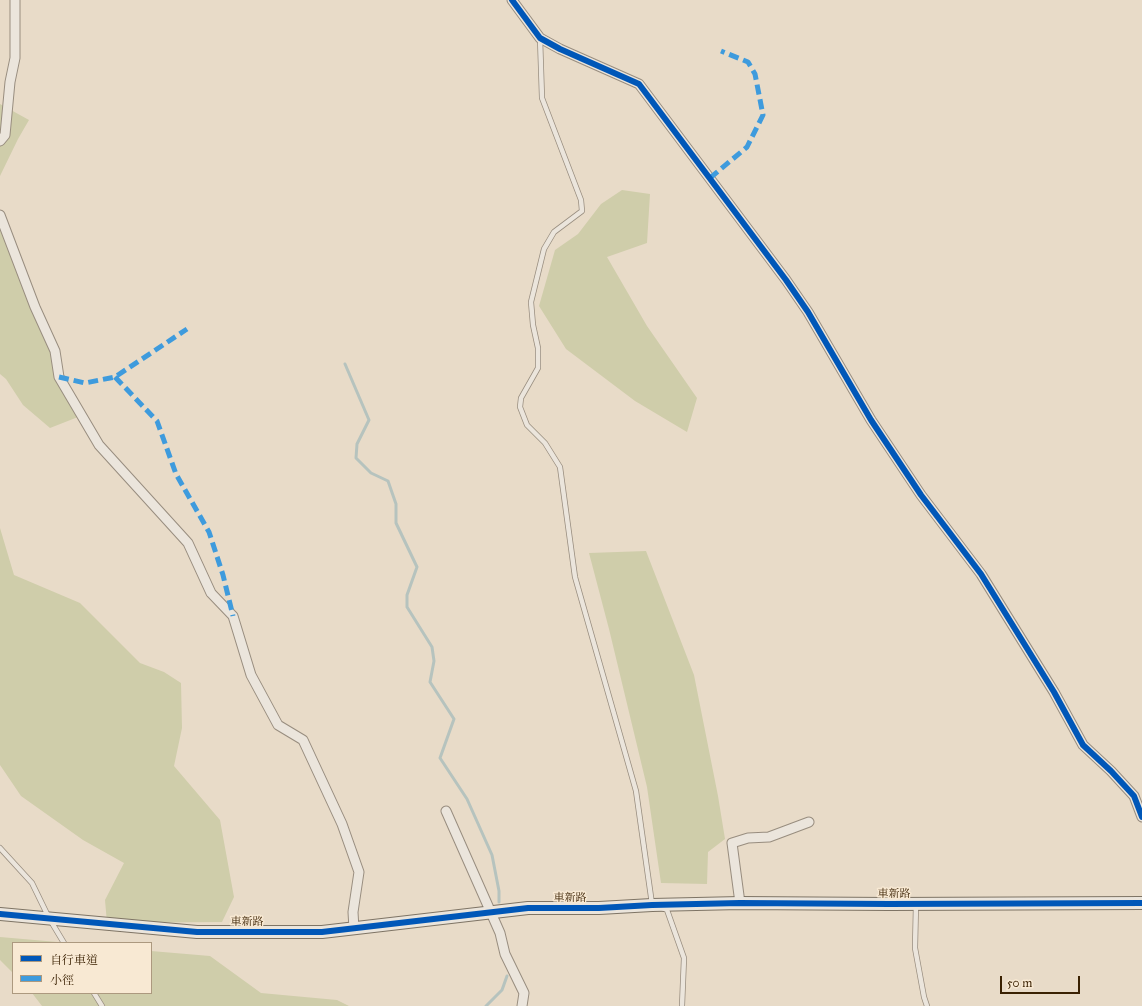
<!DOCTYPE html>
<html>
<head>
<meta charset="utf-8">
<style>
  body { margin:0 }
  #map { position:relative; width:1142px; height:1006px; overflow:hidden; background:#e8dbc8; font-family:"IM FELL Great Primer","Noto Serif TC",serif }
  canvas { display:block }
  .legend { position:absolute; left:12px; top:942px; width:140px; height:52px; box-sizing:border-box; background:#f8e9d3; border:1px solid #ac997f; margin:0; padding:5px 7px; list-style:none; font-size:12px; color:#3a2102 }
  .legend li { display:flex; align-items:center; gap:8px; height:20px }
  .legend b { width:20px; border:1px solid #ac997f }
  .scale { position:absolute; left:1000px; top:976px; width:80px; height:18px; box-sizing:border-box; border:2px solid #3a2102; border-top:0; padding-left:5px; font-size:12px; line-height:14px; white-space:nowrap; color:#3a2102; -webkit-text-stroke:3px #f8e9d3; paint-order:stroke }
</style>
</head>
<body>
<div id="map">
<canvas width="1142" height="1006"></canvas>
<ul class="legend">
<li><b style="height:5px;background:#0057b8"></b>自行車道</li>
<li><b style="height:5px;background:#3e9bdd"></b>小徑</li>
</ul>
<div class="scale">50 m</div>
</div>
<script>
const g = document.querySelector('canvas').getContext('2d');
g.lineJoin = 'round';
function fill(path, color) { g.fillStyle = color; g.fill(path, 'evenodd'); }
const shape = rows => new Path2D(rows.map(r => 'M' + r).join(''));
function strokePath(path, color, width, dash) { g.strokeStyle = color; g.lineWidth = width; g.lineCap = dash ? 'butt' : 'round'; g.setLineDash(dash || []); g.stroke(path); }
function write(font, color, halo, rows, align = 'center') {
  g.font = font + ' "IM FELL Great Primer","Noto Serif TC",serif'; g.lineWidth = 3; g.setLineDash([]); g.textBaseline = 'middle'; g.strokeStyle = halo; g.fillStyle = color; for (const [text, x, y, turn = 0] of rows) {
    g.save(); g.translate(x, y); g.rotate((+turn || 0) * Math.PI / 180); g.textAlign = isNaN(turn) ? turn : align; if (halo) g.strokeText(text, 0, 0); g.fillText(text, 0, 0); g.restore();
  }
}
fill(shape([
  [0,104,29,120,18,139,0,176],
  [622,190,650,194,647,243,607,257,647,326,697,398,687,432,635,401,566,349,539,306,555,250,578,234,601,204],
  [0,212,78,417,50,428,23,405,6,379,0,374],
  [0,528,14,575,80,603,140,663,164,672,181,683,182,728,174,766,220,820,234,897,222,922,107,923,105,900,124,863,83,840,21,796,0,765],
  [646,551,694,675,718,796,725,839,708,852,707,884,661,883,647,787,609,629,589,553],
  [0,937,69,943,13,943,13,973,0,960],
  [151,951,210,956,261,993,337,1000,349,1006,42,1006,32,993,151,993]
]), '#cfcdaa');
strokePath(shape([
  [345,364,369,420,357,444,356,458,371,473,388,481,396,504,396,523,417,567,407,595,407,607,432,647,434,661,430,682,454,719,440,758,467,799,492,855,499,891,499,902],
  [486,1006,502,990,507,976]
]), '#b6c3be', 3);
const lane = shape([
  [540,38,542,98,581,200,582,211,554,232,544,249,531,302,533,325,538,348,538,368,521,398,520,407,527,425,545,443,560,467,575,577,636,791,652,904],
  [0,848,32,883,49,918,64,943],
  [916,904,915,948,924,997,927,1006],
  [662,908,667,910,684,958,682,1006],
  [94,993,102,1006]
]);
const street = shape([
  [512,0,540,38,560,49,639,84,786,280,808,312,871,420,921,495,981,574,1054,692,1083,745,1111,771,1134,796,1142,817],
  [0,141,5,135,10,82,15,58,15,0],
  [0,215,35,307,55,351,59,377,99,445,188,543,211,593,233,616,251,675,278,725,303,740,342,824,359,872,353,912,354,929],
  [446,811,500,933,505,954,524,993,522,1006],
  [740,903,732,843,748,838,769,837,809,822]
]);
const secondary = shape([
  [0,914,197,932,322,932,528,908,599,908,652,905,740,903,889,904,1142,903]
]);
strokePath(lane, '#988d7f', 6);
strokePath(street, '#988d7f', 11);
strokePath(secondary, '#7e7465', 14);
strokePath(lane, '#ebe5dc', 4.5);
strokePath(street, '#ebe5dc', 9);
strokePath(secondary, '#ebe5dc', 12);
strokePath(shape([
  [710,178,747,147,763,115,755,74,748,62,721,51],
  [59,377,85,383,115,377,187,329],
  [115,377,157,421,176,474,209,532,223,575,233,616]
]), '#3e9bdd', 5, [10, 5]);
strokePath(shape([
  [512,0,540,38,560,49,639,84,786,280,808,312,871,420,921,495,981,574,1054,692,1083,745,1111,771,1134,796,1142,817],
  [0,914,197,932,322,932,528,908,599,908,652,905,740,903,889,904,1142,903]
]), '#0057b8', 6);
write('11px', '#3a2102', '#f8e9d3', [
  ["車新路",894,894],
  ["車新路",570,898],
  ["車新路",247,922]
]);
</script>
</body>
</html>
